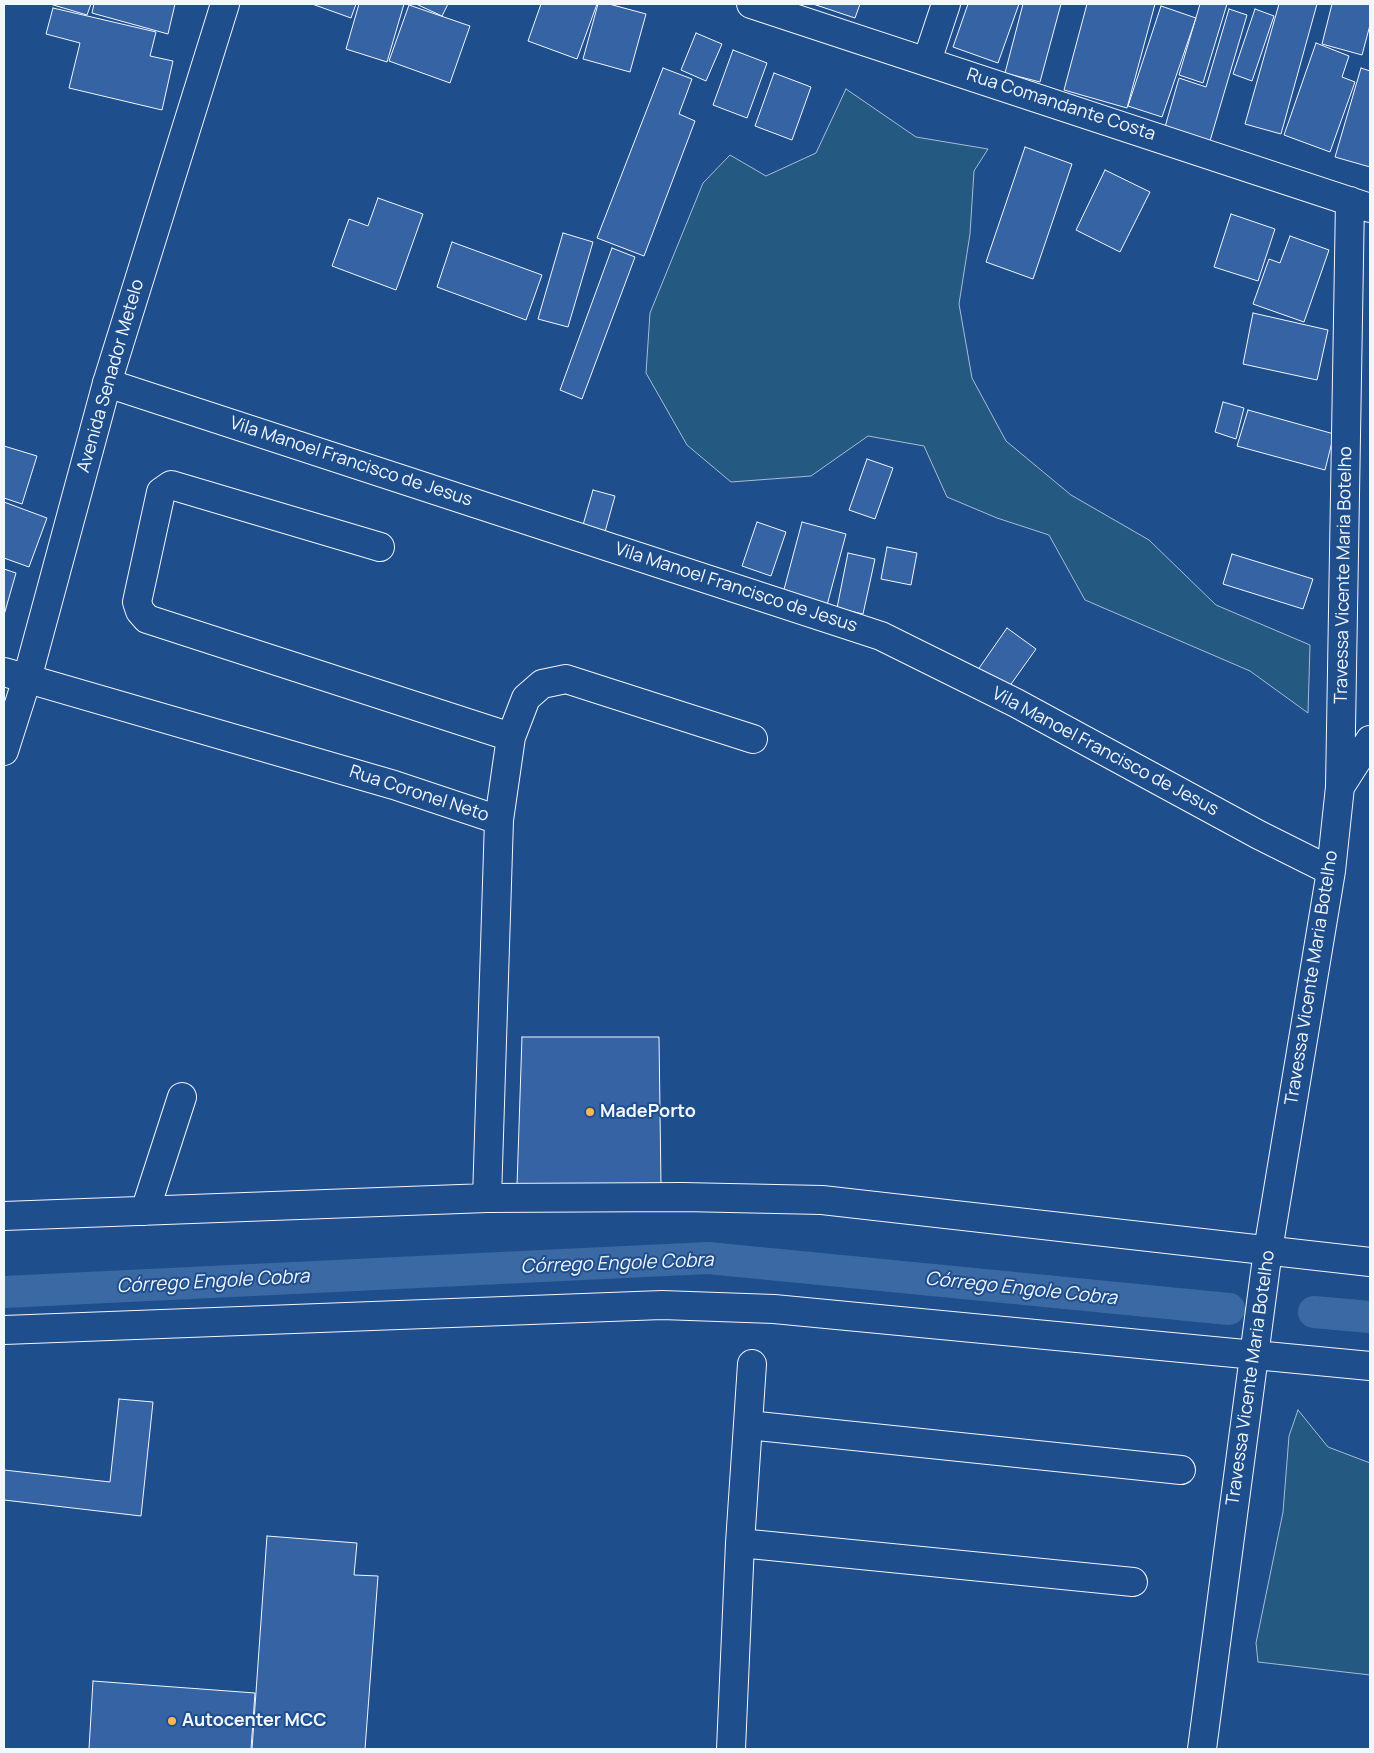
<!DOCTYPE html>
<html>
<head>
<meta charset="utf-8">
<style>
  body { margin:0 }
  #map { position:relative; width:1374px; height:1753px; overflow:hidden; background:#1f4e8c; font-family:Manrope,sans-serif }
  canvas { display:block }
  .frame { position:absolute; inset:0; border:5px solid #f2f6ff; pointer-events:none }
</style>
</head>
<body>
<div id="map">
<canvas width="1374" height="1753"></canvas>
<div class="frame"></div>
</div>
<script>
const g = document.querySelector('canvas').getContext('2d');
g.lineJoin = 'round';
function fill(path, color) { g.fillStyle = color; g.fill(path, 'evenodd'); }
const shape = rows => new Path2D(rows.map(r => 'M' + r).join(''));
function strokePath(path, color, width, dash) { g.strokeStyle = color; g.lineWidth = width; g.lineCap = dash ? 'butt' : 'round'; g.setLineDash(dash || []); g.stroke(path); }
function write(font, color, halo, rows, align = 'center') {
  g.font = font + ' Manrope,sans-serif'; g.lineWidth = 4; g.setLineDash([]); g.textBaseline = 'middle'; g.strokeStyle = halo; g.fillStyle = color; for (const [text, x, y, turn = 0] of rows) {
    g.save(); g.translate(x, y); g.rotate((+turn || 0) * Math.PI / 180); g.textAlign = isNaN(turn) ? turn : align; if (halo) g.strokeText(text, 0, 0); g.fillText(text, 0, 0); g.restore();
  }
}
const green = shape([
  [846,89,916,137,988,149,974,171,970,234,959,304,972,378,1006,441,1071,495,1149,540,1216,605,1310,645,1308,713,1250,671,1085,600,1049,535,997,518,947,497,924,446,868,436,811,476,731,482,687,445,646,373,650,313,703,183,730,155,766,176,816,153,846,89],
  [1298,1410,1328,1447,1370,1463,1370,1675,1258,1662,1256,1643,1283,1512,1289,1436,1298,1410]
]);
fill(green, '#245a82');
strokePath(green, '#a8bbd7', 1);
strokePath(shape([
  [4,1292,708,1258,1229,1309],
  [1314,1312,1370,1317]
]), '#3b69a3', 32);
const building = shape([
  [50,4,91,4,87,15,50,4],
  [94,4,175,4,168,34,92,13,94,4],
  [312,4,356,4,351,18,312,4],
  [359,4,404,4,387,62,346,49,359,4],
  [416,4,448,4,442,16,416,4],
  [541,4,597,4,577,59,528,41,541,4],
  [598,4,609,4,646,14,630,72,583,59,598,4],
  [813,4,860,4,855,18,813,4],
  [968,4,1019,4,998,63,953,47,968,4],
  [1023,4,1061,4,1040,82,1005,73,1023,4],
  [1087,4,1155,4,1127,108,1064,90,1087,4],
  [1200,4,1227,4,1203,83,1179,75,1200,4],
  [1279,4,1317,4,1281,134,1245,124,1279,4],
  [1332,4,1370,4,1370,25,1362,55,1322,44,1332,4],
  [409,5,470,26,450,83,389,61,409,5],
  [1161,6,1196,18,1162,117,1128,106,1161,6],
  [53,8,156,32,150,56,173,61,162,110,69,88,80,43,46,34,53,8],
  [1229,9,1247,15,1210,141,1165,127,1179,78,1206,87,1229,9],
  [1255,9,1274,16,1252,81,1233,74,1255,9],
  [696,33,722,44,706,81,681,70,696,33],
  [1316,43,1349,56,1342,77,1355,82,1330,152,1284,135,1316,43],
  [733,50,767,63,747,118,713,105,733,50],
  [663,68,692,79,679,114,695,121,644,256,597,238,663,68],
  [1361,68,1370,71,1370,167,1335,157,1361,68],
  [774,73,811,87,792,140,755,126,774,73],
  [1025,147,1072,164,1033,279,986,262,1025,147],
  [1105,170,1150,192,1120,252,1076,230,1105,170],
  [378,198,423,214,396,290,332,266,349,219,368,226,378,198],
  [1231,214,1275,229,1258,281,1214,267,1231,214],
  [563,233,593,242,568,327,538,319,563,233],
  [1290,236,1329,250,1304,322,1253,304,1269,259,1280,263,1290,236],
  [452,242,542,275,526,320,437,287,452,242],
  [612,248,635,257,582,399,560,390,612,248],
  [1253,313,1328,330,1317,380,1243,364,1253,313],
  [1223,402,1244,408,1236,439,1215,432,1223,402],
  [1248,410,1334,434,1325,470,1237,446,1248,410],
  [4,446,37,456,22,504,4,498,4,446],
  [867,459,893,468,875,519,849,510,867,459],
  [593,490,615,496,603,539,581,532,593,490],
  [4,502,47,518,29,567,4,558,4,502],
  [757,522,786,532,771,576,742,566,757,522],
  [802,522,846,534,826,609,782,597,802,522],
  [887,547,917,553,911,585,881,579,887,547],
  [848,553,875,559,863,614,837,608,848,553],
  [1232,554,1313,579,1303,609,1223,584,1232,554],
  [4,569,16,573,4,615,4,569],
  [1007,628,1036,649,1004,694,975,674,1007,628],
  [522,1037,659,1037,661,1186,517,1186,522,1037],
  [119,1399,153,1402,141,1516,4,1500,4,1470,110,1482,119,1399],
  [267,1536,357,1543,354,1575,378,1576,365,1749,252,1749,267,1536],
  [93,1681,255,1693,251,1749,89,1749,93,1681]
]);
fill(building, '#3563a3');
strokePath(building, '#f2f6ff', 1);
const minor = shape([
  [751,4,1370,208],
  [927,61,946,4],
  [107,383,881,636,1016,703,1259,835,1331,871],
  [380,547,171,485,161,492,137,602,140,611,147,619,511,737,499,820],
  [4,672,394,785,499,820,487,1198],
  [511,737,526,698,542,684,566,679,753,739],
  [1340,787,1370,740],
  [145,1211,182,1097],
  [4,1216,487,1198,683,1197,822,1200,1370,1262],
  [4,1330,662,1305,774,1309,1370,1366],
  [748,1425,1181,1470],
  [740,1543,1133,1582],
  [731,1749,740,1543,752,1364],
  [1202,1749,1268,1250,1331,871,1340,787,1350,201]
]);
const major = shape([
  [4,751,27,679,107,383,225,4]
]);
strokePath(minor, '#f2f6ff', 30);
strokePath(major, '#f2f6ff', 30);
strokePath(minor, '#1f4e8c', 28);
strokePath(major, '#1f4e8c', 28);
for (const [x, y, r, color] of [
  [590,1112,5,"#ffb74d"],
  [172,1721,5,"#ffb74d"]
]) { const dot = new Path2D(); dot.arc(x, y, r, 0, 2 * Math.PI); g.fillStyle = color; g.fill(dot); strokePath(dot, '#1f4e8c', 2); }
write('18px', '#f2f6ff', '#1f4e8c', [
  ["Rua Comandante Costa",1061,105,18],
  ["Avenida Senador Metelo",111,376,-74],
  ["Vila Manoel Francisco de Jesus",351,462,18],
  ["Travessa Vicente Maria Botelho",1344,575,-89],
  ["Vila Manoel Francisco de Jesus",736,588,18],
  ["Vila Manoel Francisco de Jesus",1105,752,28],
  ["Rua Coronel Neto",419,794,18],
  ["Travessa Vicente Maria Botelho",1312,978,-81],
  ["Travessa Vicente Maria Botelho",1251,1378,-82]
]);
write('bold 18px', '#f2f6ff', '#1f4e8c', [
  ["MadePorto",600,1112],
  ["Autocenter MCC",182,1721]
], 'left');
write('italic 19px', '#f2f6ff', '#1f4e8c', [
  ["Córrego Engole Cobra",617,1264,-2],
  ["Córrego Engole Cobra",213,1282,-3],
  ["Córrego Engole Cobra",1021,1289,6]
]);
</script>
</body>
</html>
